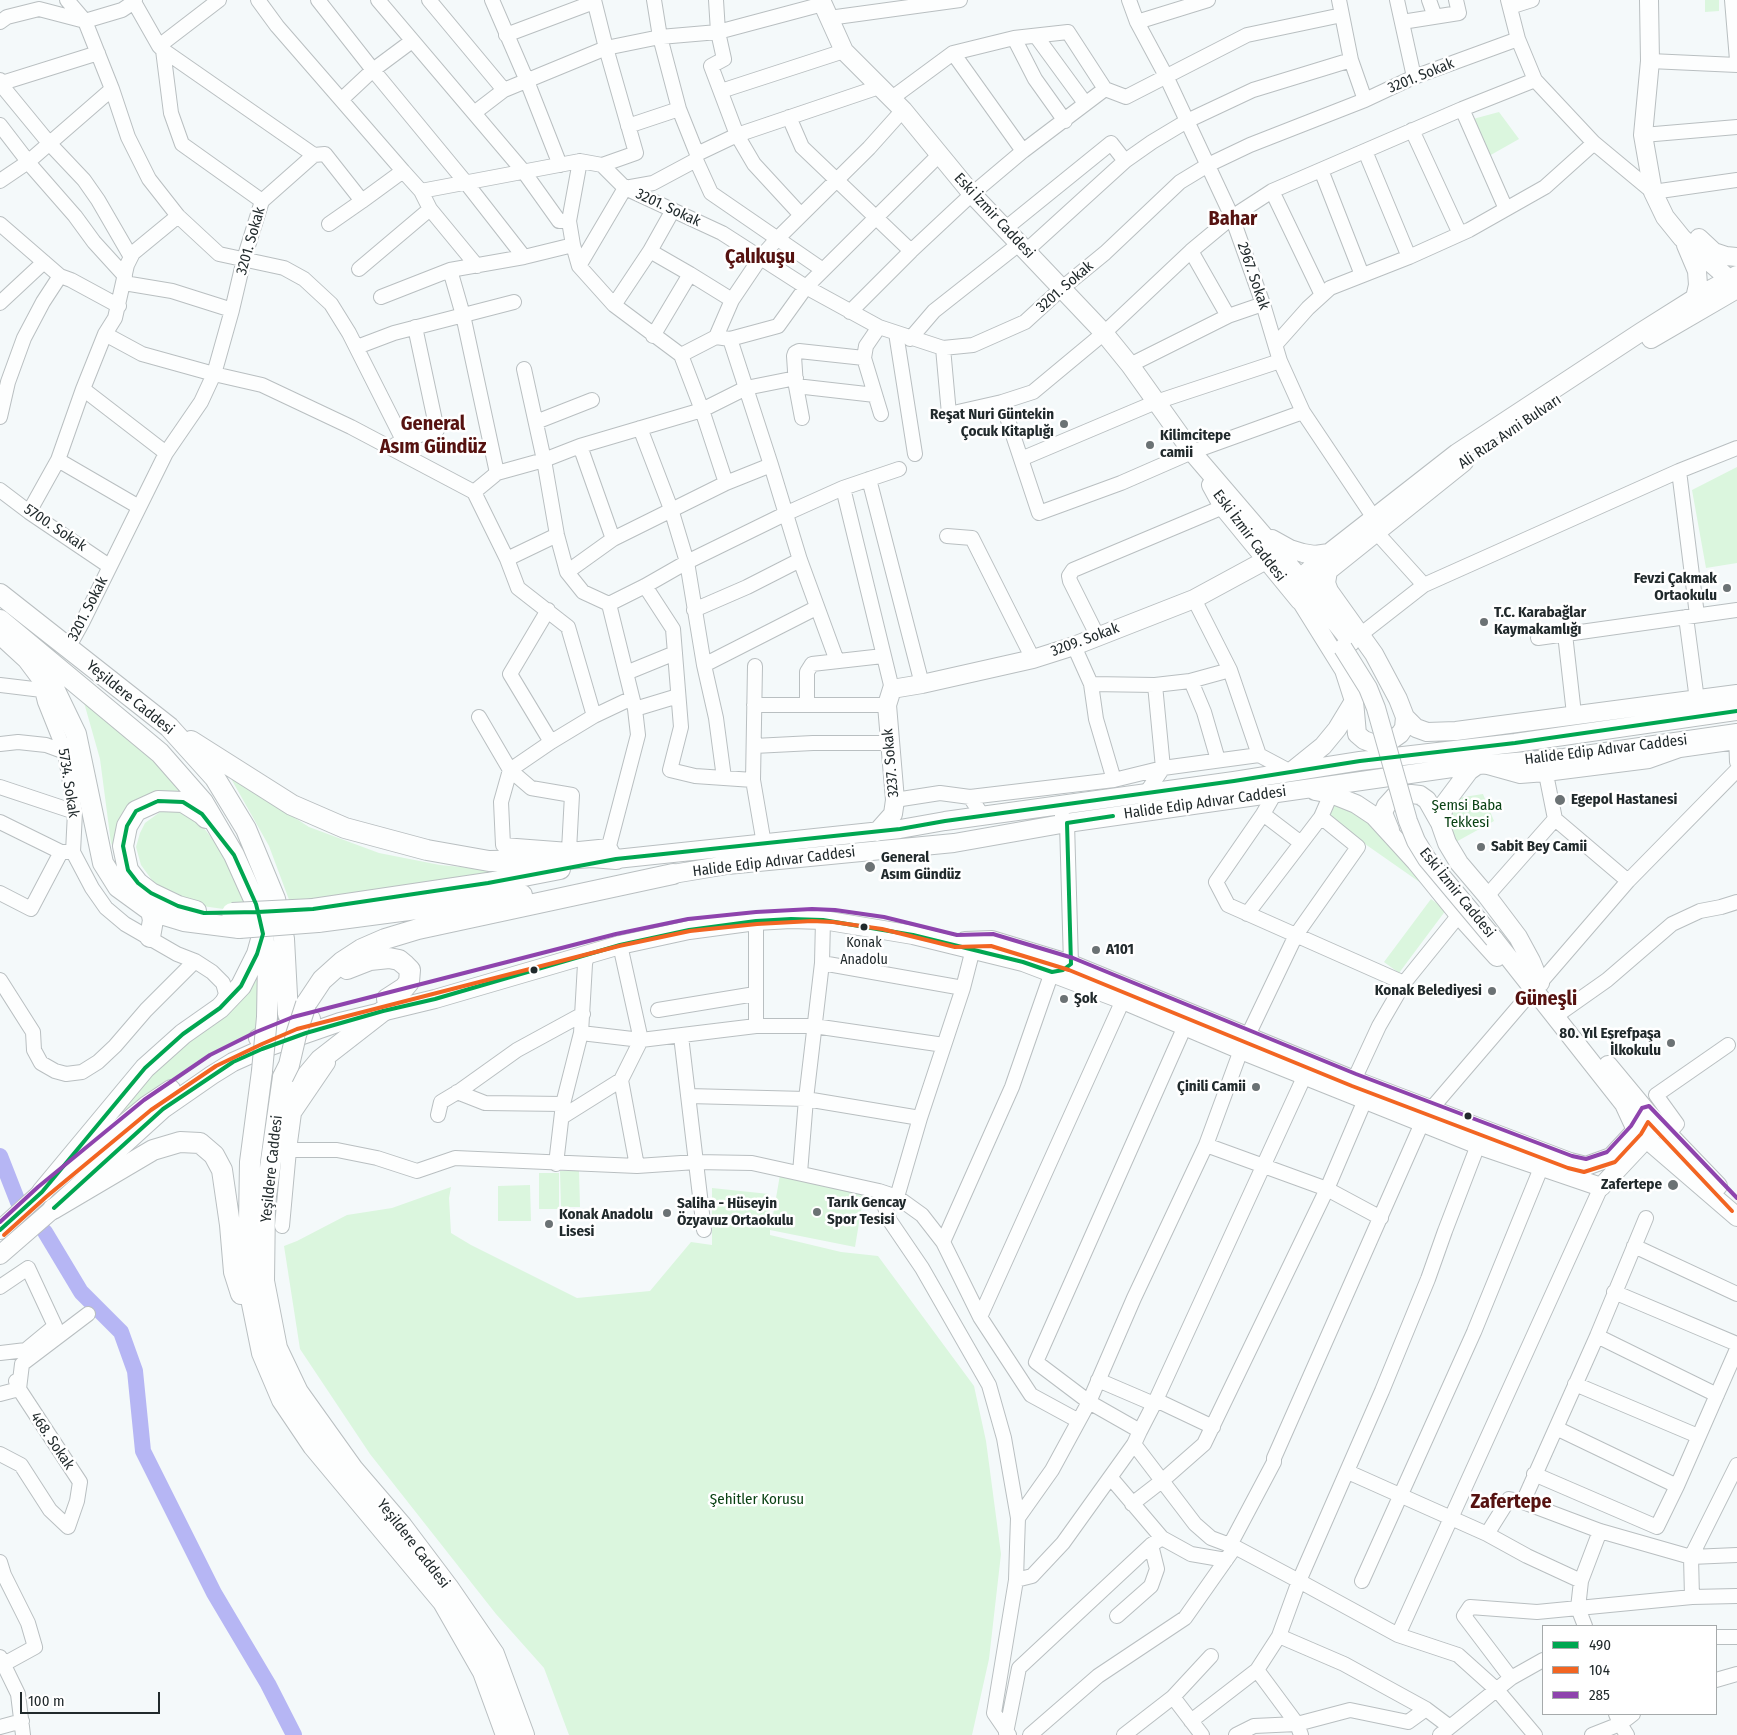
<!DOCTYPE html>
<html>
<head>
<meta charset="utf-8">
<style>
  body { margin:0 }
  #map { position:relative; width:1737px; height:1735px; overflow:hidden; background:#f4f9fa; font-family:"Fira Sans Condensed",sans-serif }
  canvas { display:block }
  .legend { position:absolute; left:1542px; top:1625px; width:175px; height:90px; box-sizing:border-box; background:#fff; border:1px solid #a6aaab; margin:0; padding:6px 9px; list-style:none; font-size:15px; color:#212a2c }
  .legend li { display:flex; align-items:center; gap:10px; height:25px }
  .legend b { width:25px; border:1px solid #a6aaab }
  .scale { position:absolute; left:20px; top:1692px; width:140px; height:22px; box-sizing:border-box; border:2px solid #212a2c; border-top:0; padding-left:6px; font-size:15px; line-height:18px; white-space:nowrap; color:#212a2c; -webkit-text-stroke:4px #fff; paint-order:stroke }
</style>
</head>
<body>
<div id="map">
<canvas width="1737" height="1735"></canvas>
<ul class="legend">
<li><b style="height:6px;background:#00a651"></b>490</li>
<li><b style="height:6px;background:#f26522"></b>104</li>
<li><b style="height:6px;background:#8e44ad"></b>285</li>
</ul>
<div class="scale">100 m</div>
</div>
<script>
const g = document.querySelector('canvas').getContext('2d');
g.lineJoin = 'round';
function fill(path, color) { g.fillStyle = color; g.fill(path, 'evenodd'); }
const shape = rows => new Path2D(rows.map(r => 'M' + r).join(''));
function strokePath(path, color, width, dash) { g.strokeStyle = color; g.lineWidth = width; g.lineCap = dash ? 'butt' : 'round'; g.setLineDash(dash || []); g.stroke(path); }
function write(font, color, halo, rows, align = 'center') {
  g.font = font + ' "Fira Sans Condensed",sans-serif'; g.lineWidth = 5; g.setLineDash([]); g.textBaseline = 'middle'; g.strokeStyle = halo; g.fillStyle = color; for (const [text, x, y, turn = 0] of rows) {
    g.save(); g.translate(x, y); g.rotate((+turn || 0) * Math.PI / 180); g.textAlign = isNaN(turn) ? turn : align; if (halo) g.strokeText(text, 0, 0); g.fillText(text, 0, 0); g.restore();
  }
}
fill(shape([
  [1705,0,1719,0,1719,11,1705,12],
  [1499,112,1519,139,1489,156,1473,119],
  [1737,467,1737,563,1706,568,1692,490],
  [83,699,142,746,189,794,136,808,127,876,111,843,100,759],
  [229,775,309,827,379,853,440,865,493,870,493,878,291,905,269,846],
  [1483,794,1494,821,1454,843,1444,817,1457,798],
  [1337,801,1376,827,1428,888,1325,816],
  [160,812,179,812,198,820,225,856,244,904,231,910,180,903,157,887,141,865,136,847,140,833,145,823],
  [1431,899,1446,910,1399,973,1384,962],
  [258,965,259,1029,203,1061,66,1165,110,1114],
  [781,1169,864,1193,855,1247,770,1230,770,1235,841,1252,878,1256,974,1386,986,1441,1001,1554,989,1659,972,1735,569,1735,544,1668,496,1614,370,1454,300,1349,284,1246,297,1241,347,1215,392,1208,451,1187,449,1198,451,1233,471,1245,577,1298,650,1291,691,1242,712,1245,712,1188,769,1194,771,1227],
  [560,1171,579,1171,580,1207,561,1207],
  [539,1173,559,1173,559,1209,539,1209],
  [530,1185,531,1221,498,1221,498,1186]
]), '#dbf6de');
strokePath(shape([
  [0,1156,18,1202],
  [45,1232,81,1292,121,1332,135,1371,143,1451,214,1593,268,1684,294,1735]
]), '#b6b6f4', 16);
const minor = shape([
  [67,0,85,21,112,89,128,137,149,179,178,216,219,254,284,268,304,279,331,304,349,333,403,440,406,456],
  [135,0,134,2,159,46,163,50,314,155],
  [258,0,277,26,403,171],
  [318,0,373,70,467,184,524,257],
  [378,0,524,172,559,221,569,221],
  [429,0,504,90],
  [492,0,527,81,560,165],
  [594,0,606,48,636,153,602,165],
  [654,0,660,37,679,109,697,154],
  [716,0,718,32,724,59,711,66,737,135,754,164,801,215],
  [1129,0,1137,22,1166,76,1232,217,1263,304,1280,361,1303,412,1374,518],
  [1339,0,1351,60,1365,100],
  [1397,0,1414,77],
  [1429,0,1435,17],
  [1508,0,1518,39,1535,80,1594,143,1653,192,1737,180],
  [1732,0,1737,60],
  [1510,7,1532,0],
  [829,18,960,0],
  [0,22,7,17,39,9,85,21,122,10,134,2],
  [1137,22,1208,0],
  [1402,22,1459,13,1456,0],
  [506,35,594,2],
  [1036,36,1085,103],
  [1014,38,1035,79,1065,121],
  [159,46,219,0],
  [163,50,171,113,182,144,262,201],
  [953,53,1023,151],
  [1650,61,1737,65],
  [0,80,3,87,49,143,84,180,98,200,131,257],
  [2,83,98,53],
  [721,91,844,51],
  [892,98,953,53,1014,38,1068,32,1105,89],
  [342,99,373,70,412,41],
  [1462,109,1506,209],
  [474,113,504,90,606,48,660,37,718,32,823,4],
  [789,117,802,147,911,251],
  [0,125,33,168,75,216,94,242,125,276],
  [628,126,679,109],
  [1412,130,1460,234],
  [1643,135,1737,127],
  [1365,151,1409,257],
  [696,160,711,193,823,270],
  [580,161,569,221,573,245,579,266,614,305,681,355,716,337,730,339,778,326,806,287,939,155],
  [1321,170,1362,275],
  [0,181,28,162,112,89],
  [421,191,430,209,477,266],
  [1272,191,1322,295],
  [0,224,60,276,71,280,119,306],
  [329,224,362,201],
  [1006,228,1111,143,1125,161],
  [650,251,690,274,732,300],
  [1026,251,1125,161,1152,142,1187,121,1253,90,1351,60],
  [1191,251,1228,316],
  [579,266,625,188,653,183,696,160,697,154,737,135,879,87],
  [359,269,430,209],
  [450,270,463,315,497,473],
  [124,283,172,291,232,310],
  [381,297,450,270,524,257,573,245],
  [0,303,44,262],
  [614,305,650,251,673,210],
  [850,312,911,251,972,194,1023,151,1105,89,1126,97,1247,35,1342,15],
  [879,327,866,346,864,358,881,414],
  [896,333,915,454],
  [105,334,142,354,214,374,262,385,351,427,474,492,507,559,518,588,568,627,594,716],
  [653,336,690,274],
  [716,337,732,300,761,257,777,239,869,148,903,110],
  [730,339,771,465,800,560,837,661],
  [910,339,934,311,1019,244],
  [1276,344,1308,308,1330,288,1409,257,1469,230,1545,187,1594,143],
  [357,347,394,333,514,302],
  [943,348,949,414,1002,402,1033,392,1104,333,1191,251,1232,217,1272,191,1462,109,1535,80],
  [681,355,702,410,726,483],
  [1130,365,1228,316,1263,304],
  [524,369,544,460,557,535,567,572,583,592,609,604,635,709,638,735,609,846,616,859],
  [796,386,875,395],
  [83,389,166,453],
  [1002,402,1039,513,1121,483,1192,452,1303,412],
  [0,417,8,382,24,338,43,302,60,276],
  [802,418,796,386,794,356,795,353,799,351,864,358],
  [536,422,592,400],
  [640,428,671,509,687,562,704,665,716,718,724,778],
  [395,445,403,440,437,430,415,327],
  [580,446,613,539],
  [1021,459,1156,402,1280,361],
  [58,460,139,507],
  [1679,471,1697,615],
  [869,479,922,684],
  [843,488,892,689],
  [0,490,29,512,109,566],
  [474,492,497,473,544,460,580,446,702,410,746,388,796,378],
  [29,512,58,460,83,389,105,334,115,318,127,265,133,253,178,216],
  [1377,533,1424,585],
  [947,536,972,538,1033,659],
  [507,559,557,535],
  [567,572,613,539,726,483,771,465],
  [645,586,673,629,681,727,670,770,695,776,753,780,764,844],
  [1194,599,1230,670,1259,755],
  [609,604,645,586,687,562,785,514,843,488,899,469],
  [548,610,510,674,551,742],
  [694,610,747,587,800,560],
  [1686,617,1697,700],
  [1565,634,1574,714],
  [1360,635,1424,585,1679,471,1737,448],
  [1098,637,1070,581,1069,576,1073,570,1223,507],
  [1538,638,1737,610],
  [1074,646,1091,684,1096,719,1114,780],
  [68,648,83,621,166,453,201,402,214,374,232,310,244,259,262,201,314,155,325,154,362,201,403,171,421,191,580,161,602,165,625,188,722,233,806,287,879,327,943,348,973,345,1025,322,1061,289,1105,253,1180,182,1208,165,1250,145,1365,100,1414,77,1518,39],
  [704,665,816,608],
  [626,673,675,653],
  [1191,681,1204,712,1218,760],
  [1091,684,1155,685,1190,681,1230,670],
  [0,685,42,690,49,692],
  [42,690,45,702,65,752,75,812,73,852,92,888,106,908,125,924,177,954,195,961,212,972,223,983,226,994,221,1005],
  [754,705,887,705],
  [807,705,807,672,812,664,883,656],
  [635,709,678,696],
  [479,717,510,770,531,788,572,795,569,850],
  [1736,734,1737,762],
  [0,744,18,742,46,745,65,752],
  [754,746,813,743,889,743],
  [1484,766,1520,776,1546,774,1649,761,1680,750,1736,742],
  [753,780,755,666],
  [0,787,75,812],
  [1146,793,1163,768,1155,685],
  [1275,793,1263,814,1216,882,1228,905,1404,983],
  [895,800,940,793,970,797],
  [1263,814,1301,843],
  [982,815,970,797,1114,780,1163,768,1259,755,1291,772],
  [1062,816,1067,823,1071,964],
  [1555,819,1628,881],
  [0,822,61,852,70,852],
  [609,846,569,850,503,845,501,802,510,770,551,742,594,716,632,698],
  [0,893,31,909,61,852],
  [1487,896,1555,819,1546,774],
  [1247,914,1321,817,1331,794],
  [620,945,641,1040,621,1080,637,1166],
  [822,963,963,988],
  [0,980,33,1032,34,1050,41,1063,55,1071,66,1074,82,1072,98,1062,115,1046,146,1010,195,961],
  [1540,983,1628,881,1737,770],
  [658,1010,755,994],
  [1563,1011,1607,980,1672,924,1700,911,1721,907,1737,902],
  [756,1026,756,921],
  [1185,1026,1036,1362,1089,1402,1140,1431,1134,1444,1195,1524,1211,1538,1235,1547,1299,1581,1398,1635,1458,1655,1497,1690,1535,1735],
  [581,1033,641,1040,756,1026,814,1026,944,1045],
  [681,1036,704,1230],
  [1354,1080,1379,1026,1404,983,1459,915],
  [457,1092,485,1103,563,1104],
  [688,1096,806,1099,920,1118],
  [1431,1109,1533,990],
  [438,1115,441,1102,461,1090,517,1050,583,1014],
  [562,1117,621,1080],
  [1668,1134,1677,1124,1656,1095,1728,1045],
  [1206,1145,1327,1189,1381,1218],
  [271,1155,289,1150,337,1150,377,1158,417,1171,455,1158,637,1166,696,1162,752,1163,879,1191,897,1197,922,1215,943,1242,980,1317,1031,1395,1077,1420],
  [556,1164,563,1104,581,1033,585,964,587,955],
  [800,1173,806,1099,822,963,823,920],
  [879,1191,890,1221,922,1268,989,1385,1004,1438,1018,1518,1017,1547,1016,1580,994,1713,1009,1735],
  [897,1197,920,1118,963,988,973,949],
  [282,1226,289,1150,294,1113,328,1063],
  [943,1242,1012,1087,1052,972],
  [1634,1246,1737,1294],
  [0,1287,28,1268,55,1326,26,1350,0,1353],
  [1614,1292,1737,1344],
  [980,1317,1123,1000],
  [1597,1336,1717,1395],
  [1098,1380,1154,1404],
  [1575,1384,1698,1436],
  [0,1394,19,1389,16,1381],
  [1156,1400,1213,1427],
  [1556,1428,1677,1486],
  [1140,1431,1156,1400,1305,1075],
  [0,1454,21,1465,50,1510,68,1527,77,1501,80,1482,19,1389,22,1364,88,1314],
  [1348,1472,1487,1534,1527,1556,1581,1581],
  [1534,1474,1657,1527,1677,1486,1737,1349],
  [1111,1478,1162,1538,1191,1554,1226,1560],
  [1523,1502,1597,1336,1646,1218],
  [1132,1504,1163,1480,1204,1444,1327,1189,1365,1100],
  [1018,1518,1052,1470,1089,1402,1134,1298,1206,1145,1241,1050,1296,935,1358,847,1321,817],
  [1487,1534,1509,1499,1523,1502,1600,1531,1691,1557,1737,1555],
  [1230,1545,1274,1462,1274,1458,1422,1123],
  [0,1562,4,1575,28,1623,35,1647,4,1664],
  [1016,1580,1032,1576,1063,1543,1134,1444],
  [1362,1581,1474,1332,1541,1168],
  [1692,1597,1691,1557,1737,1465],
  [1117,1616,1151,1586,1157,1569,1151,1545],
  [1585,1626,1578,1608,1581,1581,1600,1531],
  [1398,1635,1601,1187],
  [1279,1636,1344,1664,1426,1709,1450,1727],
  [1716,1637,1737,1637],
  [0,1657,18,1694,23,1735],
  [1257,1670,1297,1724,1301,1735],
  [1511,1678,1464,1616,1470,1607,1537,1612,1692,1597,1737,1596],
  [1716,1680,1737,1674],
  [1173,1697,1202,1735],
  [1616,1714,1620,1724,1627,1735],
  [1191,1721,1257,1670,1279,1636,1299,1581,1382,1391,1428,1279,1445,1231,1478,1145],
  [0,1727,22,1721],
  [1006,1733,1019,1668,1151,1545,1162,1538],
  [1030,1735,1098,1676,1185,1618,1235,1547],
  [1124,1735,1173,1697,1211,1656],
  [1236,1735,1254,1726,1297,1724,1350,1710,1408,1722,1426,1709],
  [1440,1735,1511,1678,1543,1660],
  [1592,1735,1620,1724,1633,1714]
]);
const major = shape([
  [821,0,844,51,903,110,972,194,1104,333,1130,365,1192,452,1300,578,1351,642],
  [1649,0,1650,61,1643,135,1653,192,1665,217,1682,238,1736,285],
  [1699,238,1714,252,1726,256,1737,257],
  [1686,245,1697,271,1698,285,1695,298],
  [1651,339,1737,289],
  [1211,485,1223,507,1300,601],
  [1272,539,1290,549,1303,553,1315,555,1329,553,1457,453,1641,332,1695,298,1737,275],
  [1329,553,1300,578,1297,592,1301,601,1344,670,1354,701,1357,734,1364,740,1372,743,1393,739,1400,734,1404,728,1405,717],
  [1328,571,1326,583,1329,591,1374,654,1398,699,1405,717,1416,728,1427,732,1456,731,1737,694],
  [1321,604,1318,596,1317,587,1321,578,1328,571,1464,462],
  [0,635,27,660,39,676],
  [1479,764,1469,771,1445,803,1440,823,1447,843,1459,863,1487,896,1518,937,1531,961,1540,983],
  [1292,771,1323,746,1337,729,1354,701],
  [1315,791,1331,794,1356,804,1374,816,1416,862,1459,915,1497,957],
  [1390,830,1383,813,1386,806,1395,796,1411,794,1420,795,1427,800,1440,823],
  [877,832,893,814,895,800,887,705,892,689,922,684,1033,659,1074,646,1194,599,1266,560],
  [616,859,900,829,945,821,1234,781,1360,761,1515,743,1737,711],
  [673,874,727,865,954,843,1067,823,1466,766,1564,758,1737,733],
  [1494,939,1624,1104,1636,1130,1737,1217],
  [965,941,992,940,1071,964,1354,1080,1570,1162,1586,1166,1611,1157,1636,1130,1647,1112],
  [258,1038,295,1023,311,1019],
  [1608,1065,1647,1112,1718,1186],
  [0,1230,42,1192,147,1105,171,1089],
  [0,1255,53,1209,163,1109,212,1075,233,1062,262,1049,340,1022,435,999,620,945,689,930,756,921,791,919,823,920,913,935,1023,962,1123,1000,1241,1050,1478,1145,1601,1187,1646,1139,1658,1123]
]);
const highway = shape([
  [0,594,169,727,215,778,246,829,275,899,284,939,288,1014],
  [0,620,160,753,203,802,234,855,256,904,268,961,267,1017],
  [35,657,48,676,76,734,103,863,118,887,151,911,184,921,239,928],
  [191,741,292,805,345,828,427,850,489,861,552,860,592,857,616,859],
  [313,909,488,883,560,869],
  [196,911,178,906,151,893,138,883,128,870,123,846,127,826,136,811,158,801,183,802,202,814,206,818],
  [318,922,522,895],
  [150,937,153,920,151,911],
  [347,969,370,960,389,958,399,960,405,965,410,970,409,982,404,988,387,999],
  [306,1004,322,980,342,962,362,949,385,939,418,929,673,874],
  [262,1071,250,1162,248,1284,262,1353,282,1400,313,1446,443,1602,483,1672,506,1735],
  [283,1077,265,1203,264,1281,277,1348,298,1392,353,1469,402,1526,448,1587,494,1654,524,1735],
  [283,1116,299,1085,320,1060,383,1011],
  [42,1192,145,1068,183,1034,220,1008,241,986,257,954,262,936],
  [53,1209,153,1150,180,1142,200,1143,214,1155,222,1170,230,1225,234,1272,241,1294]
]);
strokePath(minor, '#b9bfc1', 16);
strokePath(major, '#b9bfc1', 20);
strokePath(highway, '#b9bfc1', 22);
strokePath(minor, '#fdfefe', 14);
strokePath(major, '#fdfefe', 18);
strokePath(highway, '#fdfefe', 20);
const majorBridge = shape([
  [1343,648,1368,688,1376,708,1408,821,1416,841,1427,859,1494,939]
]);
const highwayBridge = shape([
  [232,913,313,909],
  [239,928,318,922],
  [262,1071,267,1017],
  [283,1077,289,1065,296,1035,306,1004]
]);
strokePath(majorBridge, '#b9bfc1', 20, []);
strokePath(highwayBridge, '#b9bfc1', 22, []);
strokePath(majorBridge, '#fdfefe', 18);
strokePath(highwayBridge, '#fdfefe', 20);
strokePath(shape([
  [158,801,183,802,202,814,234,855,256,904,258,912,204,913,178,906,151,893,138,883,128,870,123,846,127,826,136,811,158,801],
  [258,912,313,909,488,883,616,859,900,829,945,821,1234,781,1360,761,1515,743,1737,711],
  [54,1208,163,1109,233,1062,262,1049,306,1033,383,1011,435,999,620,945,689,930,756,921,791,919,823,920,913,935,1023,962,1052,972,1063,970,1071,964,1067,823,1113,816],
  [0,1230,42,1192,145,1068,183,1034,220,1008,241,986,257,954,263,934,258,912]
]), '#00a651', 4);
strokePath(shape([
  [4,1235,46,1197,151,1110,216,1066,262,1044,297,1029,619,946,690,931,757,924,812,921,833,922,882,929,955,947,991,946,1069,970,1352,1086,1568,1168,1584,1172,1615,1162,1641,1134,1648,1122,1732,1211]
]), '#f26522', 4);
strokePath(shape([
  [0,1222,38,1187,144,1100,210,1055,256,1032,293,1017,616,934,688,919,756,912,812,909,835,910,884,917,957,935,993,934,1073,958,1356,1074,1572,1156,1586,1159,1607,1152,1631,1126,1642,1108,1649,1106,1737,1198]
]), '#8e44ad', 4);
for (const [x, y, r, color] of [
  [1064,424,5,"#6b7274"],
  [1150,445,5,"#6b7274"],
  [1727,588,5,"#6b7274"],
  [1484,622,5,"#6b7274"],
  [1560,800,6,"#6b7274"],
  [1481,847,5,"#6b7274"],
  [870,867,6,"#6b7274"],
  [864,927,4.5,"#212a2c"],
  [1096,950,5,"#6b7274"],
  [534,970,4.5,"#212a2c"],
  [1492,991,5,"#6b7274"],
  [1064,999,5,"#6b7274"],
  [1671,1043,5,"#6b7274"],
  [1256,1087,5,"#6b7274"],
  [1468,1116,4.5,"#212a2c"],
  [1673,1185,6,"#6b7274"],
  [817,1212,5,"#6b7274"],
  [667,1213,5,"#6b7274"],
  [549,1224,5,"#6b7274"]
]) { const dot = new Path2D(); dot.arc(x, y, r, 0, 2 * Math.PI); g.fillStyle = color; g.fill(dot); strokePath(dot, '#fff', 2); }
write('14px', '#212a2c', '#fff', [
  ["Konak",864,943],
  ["Anadolu",864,960]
]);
write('15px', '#212a2c', '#fff', [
  ["3201. Sokak",1421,76,-22],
  ["3201. Sokak",668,208,25],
  ["Eski İzmir Caddesi",994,216,47],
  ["3201. Sokak",251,241,-74],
  ["2967. Sokak",1253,276,71],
  ["3201. Sokak",1065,287,-41],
  ["Ali Rıza Avni Bulvarı",1510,432,-34],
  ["5700. Sokak",55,528,34],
  ["Eski İzmir Caddesi",1249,536,53],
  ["3201. Sokak",88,609,-63],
  ["3209. Sokak",1085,640,-20],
  ["Yeşildere Caddesi",130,698,39],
  ["Halide Edip Adıvar Caddesi",1606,750,-7],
  ["3237. Sokak",891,763,-95],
  ["5734. Sokak",68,783,81],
  ["Halide Edip Adıvar Caddesi",1205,803,-8],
  ["Halide Edip Adıvar Caddesi",774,862,-7],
  ["Eski İzmir Caddesi",1457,893,51],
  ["Yeşildere Caddesi",272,1169,-84],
  ["468. Sokak",52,1441,56],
  ["Yeşildere Caddesi",413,1544,52]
]);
write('bold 15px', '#212a2c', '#fff', [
  ["Reşat Nuri Güntekin",1054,415,"right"],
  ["Çocuk Kitaplığı",1054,432,"right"],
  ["Kilimcitepe",1160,436],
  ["camii",1160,453],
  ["Fevzi Çakmak",1717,579,"right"],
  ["Ortaokulu",1717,596,"right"],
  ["T.C. Karabağlar",1494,613],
  ["Kaymakamlığı",1494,630],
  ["Egepol Hastanesi",1571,800],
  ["Sabit Bey Camii",1491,847],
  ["General",881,858],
  ["Asım Gündüz",881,875],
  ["A101",1106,950],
  ["Konak Belediyesi",1482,991,"right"],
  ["Şok",1074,999],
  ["80. Yıl Eşrefpaşa",1661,1034,"right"],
  ["İlkokulu",1661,1051,"right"],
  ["Çinili Camii",1246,1087,"right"],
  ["Zafertepe",1662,1185,"right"],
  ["Tarık Gencay",827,1203],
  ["Spor Tesisi",827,1220],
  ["Saliha - Hüseyin",677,1204],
  ["Özyavuz Ortaokulu",677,1221],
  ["Konak Anadolu",559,1215],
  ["Lisesi",559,1232]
], 'left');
write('15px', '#0a4214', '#fff', [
  ["Şemsi Baba",1467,806],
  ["Tekkesi",1467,823],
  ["Şehitler Korusu",757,1500]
]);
write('bold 20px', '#561210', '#fff', [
  ["Bahar",1233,219],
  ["Çalıkuşu",760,257],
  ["General",433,424],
  ["Asım Gündüz",433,447],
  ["Güneşli",1546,999],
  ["Zafertepe",1511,1502]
]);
</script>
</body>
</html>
